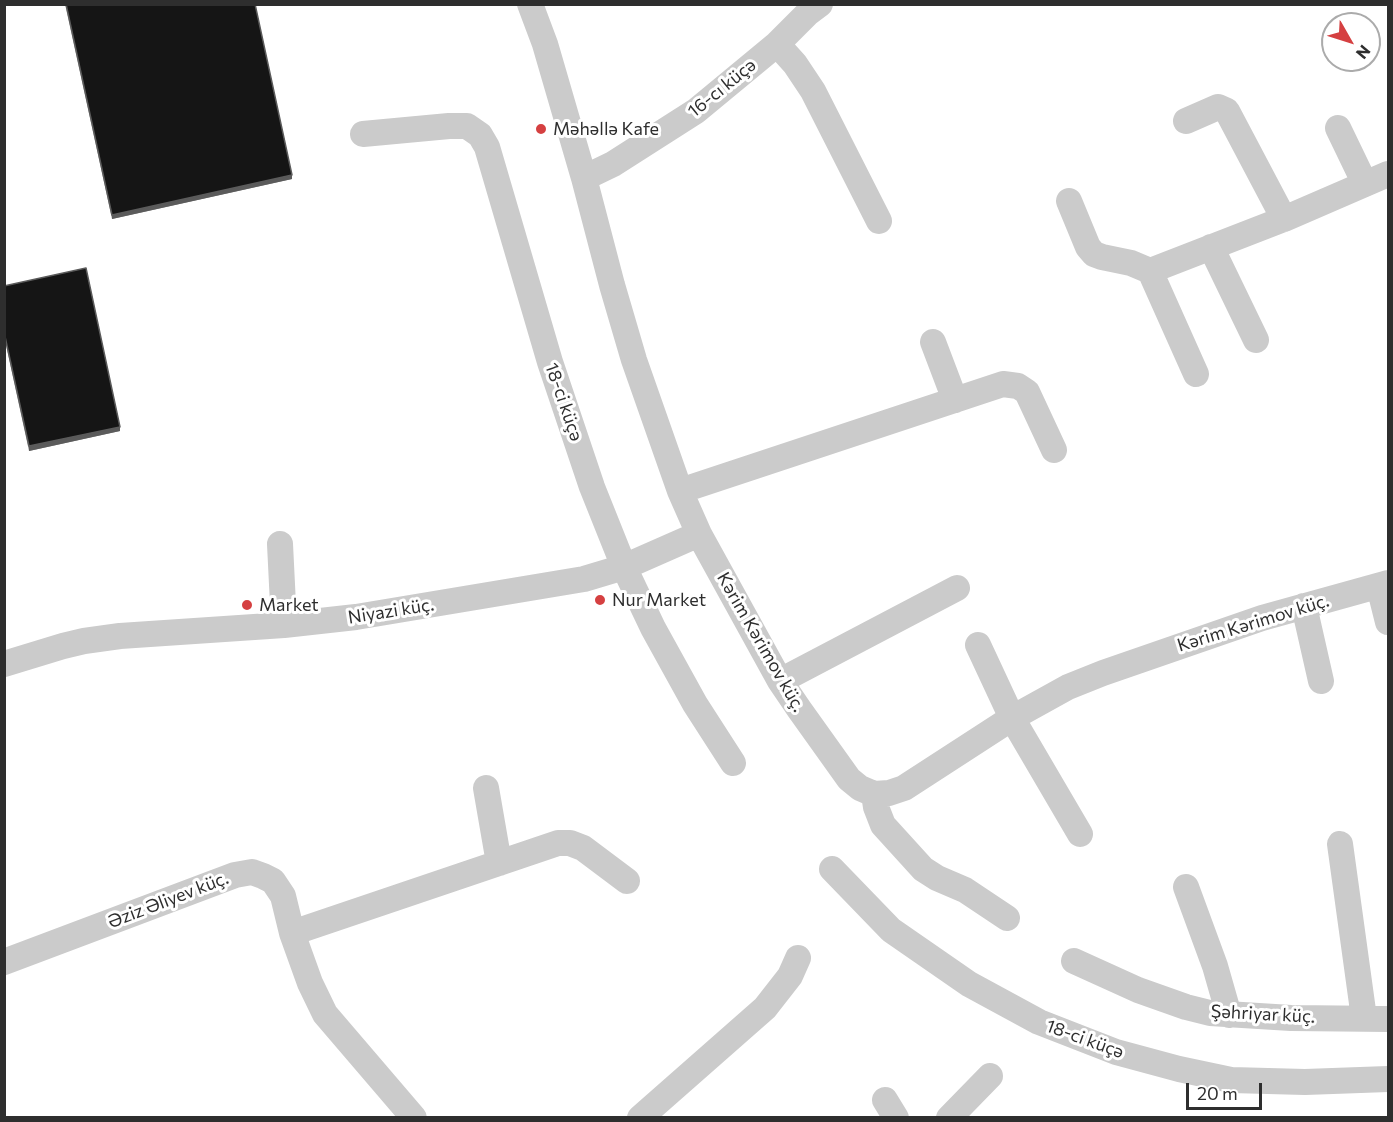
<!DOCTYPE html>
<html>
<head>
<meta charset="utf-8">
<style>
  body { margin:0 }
  #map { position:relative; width:1393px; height:1122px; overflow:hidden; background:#fff; font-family:Commissioner,sans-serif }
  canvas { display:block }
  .frame { position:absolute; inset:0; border:6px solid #2e2e2e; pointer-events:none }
  .north { position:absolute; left:1321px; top:12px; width:60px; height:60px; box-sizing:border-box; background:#fff; border:2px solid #ababab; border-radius:50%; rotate:129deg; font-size:16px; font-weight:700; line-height:24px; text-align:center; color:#2e2e2e }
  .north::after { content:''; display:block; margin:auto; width:21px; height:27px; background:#d54041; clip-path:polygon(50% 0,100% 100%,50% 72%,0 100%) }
  .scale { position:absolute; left:1186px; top:1083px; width:76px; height:27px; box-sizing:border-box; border:3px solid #2e2e2e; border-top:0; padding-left:8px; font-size:18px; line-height:21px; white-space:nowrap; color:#2e2e2e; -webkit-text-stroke:4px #fff; paint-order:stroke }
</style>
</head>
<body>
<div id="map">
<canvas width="1393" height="1122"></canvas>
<div class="frame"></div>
<div class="north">N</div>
<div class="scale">20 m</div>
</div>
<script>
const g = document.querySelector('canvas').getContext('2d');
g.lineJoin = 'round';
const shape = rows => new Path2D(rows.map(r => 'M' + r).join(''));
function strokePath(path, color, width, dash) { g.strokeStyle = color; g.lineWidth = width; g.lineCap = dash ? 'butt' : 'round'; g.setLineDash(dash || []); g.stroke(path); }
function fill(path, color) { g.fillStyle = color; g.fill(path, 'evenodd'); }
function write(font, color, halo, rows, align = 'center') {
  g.font = font + ' Commissioner,sans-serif'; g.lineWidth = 6; g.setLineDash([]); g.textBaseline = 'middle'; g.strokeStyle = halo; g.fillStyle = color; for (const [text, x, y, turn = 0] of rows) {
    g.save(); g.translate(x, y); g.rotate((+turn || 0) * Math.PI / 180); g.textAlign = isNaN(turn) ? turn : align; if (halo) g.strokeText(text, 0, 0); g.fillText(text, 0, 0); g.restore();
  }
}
strokePath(shape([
  [530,4,545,44,584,178,612,285,634,360,680,491,699,534,780,681,799,709,849,779,860,788,874,794,889,793,904,788,1012,718,1068,687,1103,673,1262,618,1388,583],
  [777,44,795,64,813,91,879,221],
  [1186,121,1218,107,1227,111,1284,219],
  [1338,128,1365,184],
  [363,134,449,126,467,126,480,135,487,147,550,362,592,487,624,567,653,628,695,704,733,763],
  [584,178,613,164,696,111,777,44,808,13,820,4],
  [1069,201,1088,247,1094,254,1102,257,1131,263,1150,271,1284,219,1388,174],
  [1211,247,1256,340],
  [1150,271,1196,374],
  [933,342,955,400],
  [680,491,1003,384,1018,386,1027,392,1054,450],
  [280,544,284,625],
  [1379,586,1388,622],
  [1304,606,1321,681],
  [978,645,1012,718,1080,834],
  [4,664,63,646,84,641,120,636,284,625,356,617,584,579,624,567,699,534],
  [780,681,957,588],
  [486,788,499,863],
  [874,794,876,807,883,825,923,869,937,878,965,890,1007,918],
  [1340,844,1364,1018],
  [832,869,891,930,969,984,1039,1022,1116,1052,1179,1069,1231,1080,1305,1082,1388,1079],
  [1186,887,1215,966,1229,1015],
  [292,933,558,843,570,843,583,848,627,881],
  [1074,961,1138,990,1186,1007,1210,1013,1291,1018,1388,1019],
  [4,962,235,875,252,872,263,876,273,881,283,896,292,933,310,983,325,1014,414,1118],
  [885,1100,896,1118],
  [640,1118,765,1008,790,976,798,958],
  [949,1118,990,1076]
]), '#cbcbcb', 26);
fill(shape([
  [65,4,255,4,292,179,112,219],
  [4,286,120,431,29,451,4,336]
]), '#8a8a8a');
fill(shape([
  [292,175,292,179,112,219,112,215],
  [120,427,120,431,29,451,29,446]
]), '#5b5b5b');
const building = shape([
  [66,4,255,4,292,175,112,215,66,4],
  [86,268,120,427,29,446,4,332,4,286,86,268]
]);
fill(building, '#151515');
strokePath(building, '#5b5b5b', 1.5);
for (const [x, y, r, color] of [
  [541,129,6,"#d54041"],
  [600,600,6,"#d54041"],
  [247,605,6,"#d54041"]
]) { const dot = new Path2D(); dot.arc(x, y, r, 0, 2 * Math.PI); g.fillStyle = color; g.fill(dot); strokePath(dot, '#fff', 2); }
write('18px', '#2e2e2e', '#fff', [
  ["16-cı küçə",722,88,-39],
  ["18-ci küçə",564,402,71],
  ["Niyazi küç.",391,611,-9],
  ["Kərim Kərimov küç.",1253,623,-17],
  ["Kərim Kərimov küç.",761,642,60],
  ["Əziz Əliyev küç.",168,900,-21],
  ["Şəhriyar küç.",1263,1014,3],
  ["18-ci küçə",1085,1039,20]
]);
write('18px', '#2e2e2e', '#fff', [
  ["Məhəllə Kafe",553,129],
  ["Nur Market",612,600],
  ["Market",259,605]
], 'left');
</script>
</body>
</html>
